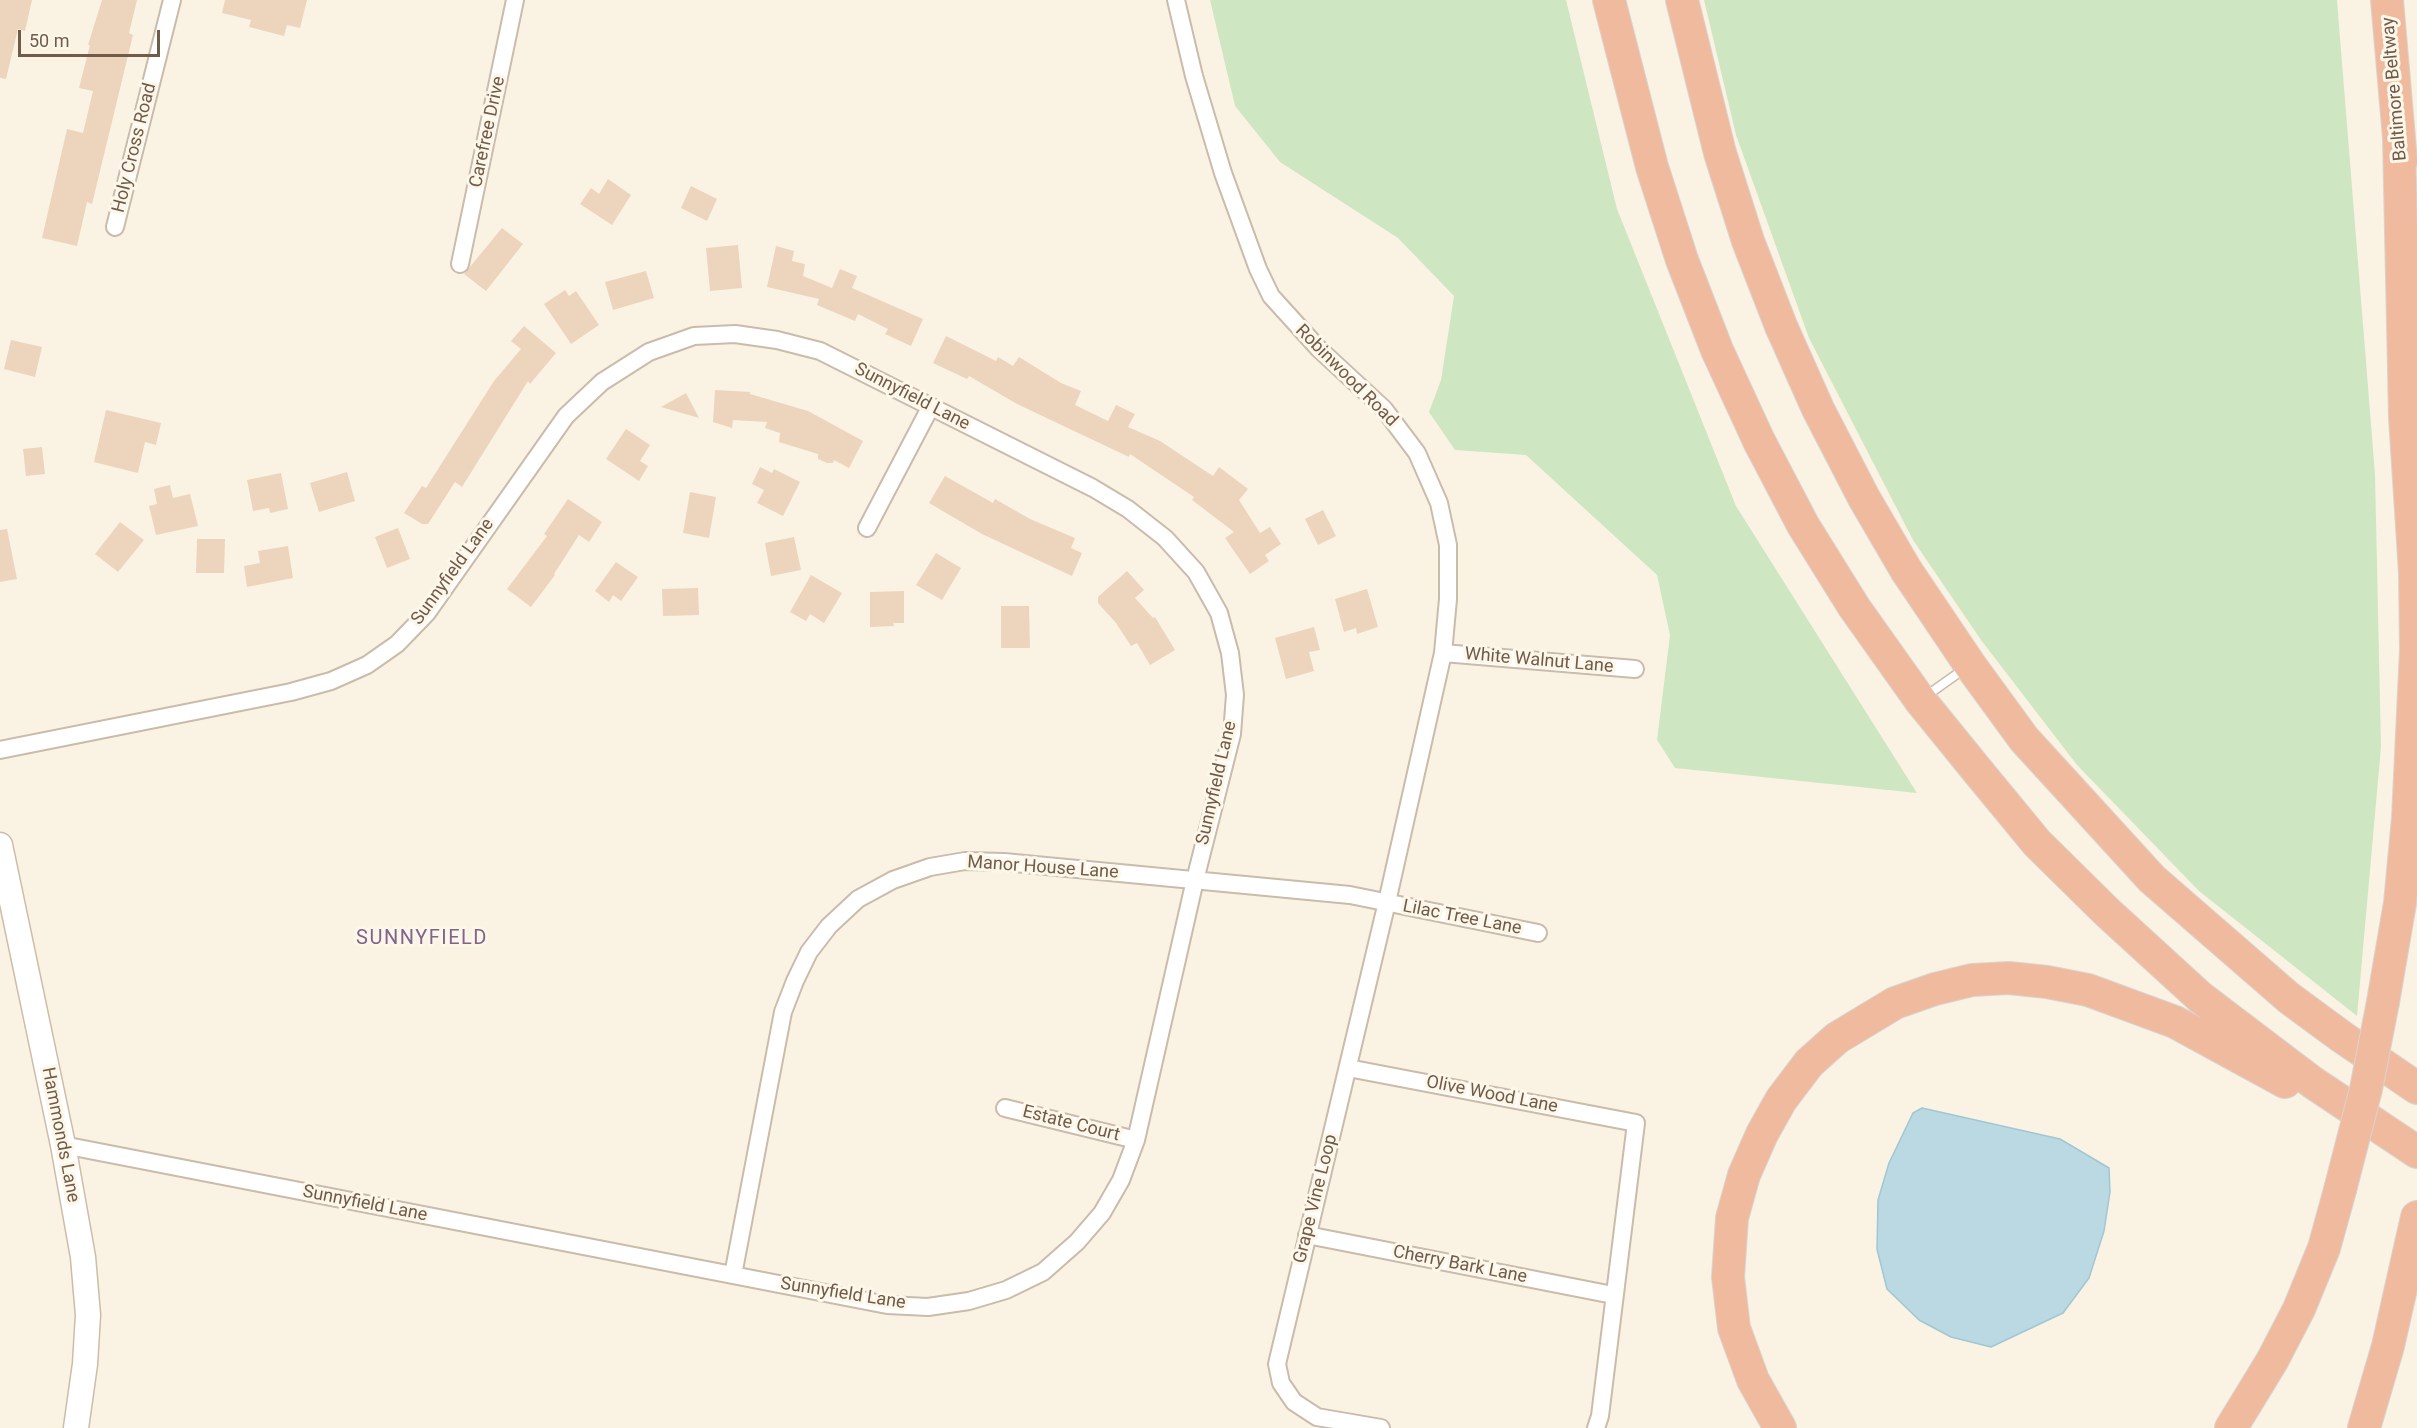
<!DOCTYPE html>
<html>
<head>
<meta charset="utf-8">
<style>
  body { margin:0 }
  #map { position:relative; width:2417px; height:1428px; overflow:hidden; background:#faf3e3; font-family:Roboto,sans-serif }
  canvas { display:block }
  .scale { position:absolute; left:18px; top:30px; width:142px; height:27px; box-sizing:border-box; border:3px solid #705b4b; border-top:0; padding-left:8px; font-size:18px; line-height:21px; white-space:nowrap; color:#705b4b; -webkit-text-stroke:4px #fdf7e9; paint-order:stroke }
</style>
</head>
<body>
<div id="map">
<canvas width="2417" height="1428"></canvas>
<div class="scale">50 m</div>
</div>
<script>
const g = document.querySelector('canvas').getContext('2d');
g.lineJoin = 'round';
function fill(path, color) { g.fillStyle = color; g.fill(path, 'evenodd'); }
const shape = rows => new Path2D(rows.map(r => 'M' + r).join(''));
function strokePath(path, color, width, dash) { g.strokeStyle = color; g.lineWidth = width; g.lineCap = dash ? 'butt' : 'round'; g.setLineDash(dash || []); g.stroke(path); }
function write(font, color, halo, rows, align = 'center') {
  g.font = font + ' Roboto,sans-serif'; g.lineWidth = 6; g.setLineDash([]); g.textBaseline = 'middle'; g.strokeStyle = halo; g.fillStyle = color; for (const [text, x, y, turn = 0] of rows) {
    g.save(); g.translate(x, y); g.rotate((+turn || 0) * Math.PI / 180); g.textAlign = isNaN(turn) ? turn : align; if (halo) g.strokeText(text, 0, 0); g.fillText(text, 0, 0); g.restore();
  }
}
fill(shape([
  [1210,0,1566,0,1617,209,1736,506,1917,793,1675,768,1657,740,1670,635,1657,575,1526,455,1455,450,1429,412,1441,380,1454,296,1398,238,1280,162,1235,106],
  [1704,0,2337,0,2375,474,2381,747,2357,1016,2199,891,2077,765,1981,640,1913,540,1809,338,1736,135]
]), '#cfe6c3');
const water = shape([
  [1922,1108,2060,1139,2109,1168,2110,1192,2104,1231,2089,1278,2063,1313,1991,1347,1951,1337,1919,1320,1887,1289,1877,1249,1878,1200,1889,1163,1913,1113,1922,1108]
]);
fill(water, '#bad9e2');
strokePath(water, '#a1c7d3', 1.5);
fill(shape([
  [0,0,32,0,25,31,18,29,6,79,0,78],
  [102,0,137,0,129,33,133,35,92,204,87,202,77,246,42,238,67,129,83,133,93,91,79,88,90,45,88,45],
  [225,0,307,0,300,28,287,25,284,36,249,27,251,20,222,13],
  [608,179,631,195,612,225,580,204,591,188,599,194],
  [691,186,717,199,707,221,681,208],
  [502,228,523,244,486,291,464,274],
  [738,245,742,288,710,291,706,248],
  [776,246,794,251,792,261,805,264,803,276,832,288,840,269,857,276,852,288,923,319,911,346,885,334,888,329,858,314,855,321,817,305,819,299,767,287],
  [646,271,654,298,613,310,605,282],
  [565,290,569,296,576,291,599,325,571,344,544,304],
  [524,326,556,353,530,384,528,381,462,487,455,482,428,524,422,524,404,513,422,486,426,488,494,381,521,349,511,341],
  [946,336,996,361,998,357,1013,366,1019,357,1061,383,1081,391,1075,405,1108,421,1116,405,1135,414,1128,427,1160,441,1213,476,1219,467,1248,489,1239,500,1260,533,1270,527,1281,544,1265,555,1269,561,1250,574,1225,538,1234,532,1192,500,1194,497,1130,454,1129,457,1017,404,969,376,967,379,933,363],
  [11,340,42,347,35,377,4,369],
  [715,390,750,392,750,394,808,411,863,441,849,468,834,460,833,463,827,463,818,459,818,454,779,442,780,433,765,428,767,422,733,420,732,428,713,422],
  [686,393,699,418,661,407],
  [106,410,161,423,156,445,145,442,138,473,94,462],
  [626,429,650,445,640,461,648,466,639,481,606,459],
  [42,447,45,474,26,476,23,449],
  [760,467,772,473,774,469,800,482,783,516,757,503,764,490,752,484],
  [347,472,355,501,319,512,310,483],
  [281,473,288,509,270,513,269,508,253,511,247,480],
  [945,476,993,503,995,499,1030,519,1075,538,1071,548,1082,553,1072,576,982,534,929,503],
  [170,485,173,498,190,494,198,526,156,535,149,506,157,504,154,489],
  [690,492,716,497,709,538,683,533],
  [568,499,602,522,589,542,579,535,554,574,555,575,531,607,507,589,547,536,544,534],
  [1323,510,1336,536,1318,545,1305,519],
  [120,522,144,540,118,572,95,554],
  [398,528,410,559,387,568,375,537],
  [7,529,17,579,0,582,0,530],
  [794,537,801,570,771,576,765,543],
  [197,539,225,539,224,573,196,573],
  [288,546,293,578,247,587,244,566,260,563,258,551],
  [936,553,961,568,942,600,916,585],
  [616,562,638,577,621,601,613,595,609,602,595,591],
  [1127,571,1144,590,1135,598,1153,618,1155,617,1175,650,1150,665,1137,643,1131,646,1116,623,1098,603,1098,597],
  [811,575,842,593,824,623,810,614,806,621,790,612],
  [698,588,699,615,663,616,662,589],
  [1367,589,1378,627,1357,634,1356,628,1344,632,1335,599],
  [904,591,904,623,893,623,894,626,870,627,870,592],
  [1001,606,1029,606,1030,648,1001,648],
  [1314,627,1320,650,1309,652,1314,671,1286,679,1275,638]
]), '#edd4bd');
const lane = shape([
  [1926,696,1964,669]
]);
const street = shape([
  [1176,0,1194,76,1223,173,1258,269,1271,296,1319,349,1384,409,1417,453,1439,503,1448,545,1448,599,1443,653,1387,902,1277,1364,1281,1383,1294,1402,1317,1417,1381,1428],
  [115,227,172,0],
  [460,264,515,0],
  [867,528,931,406],
  [1443,653,1635,669],
  [0,750,291,692,331,681,367,665,397,644,427,613,566,416,602,382,649,352,694,336,735,334,777,340,820,351,1093,488,1128,509,1165,538,1196,572,1219,613,1230,653,1235,695,1232,734,1195,880,1136,1140,1121,1180,1102,1213,1077,1242,1043,1272,1006,1290,969,1301,928,1307,887,1305,63,1145],
  [1348,1068,1636,1123,1600,1416,1596,1428],
  [1005,1108,1136,1140],
  [1307,1235,1613,1295],
  [733,1275,783,1012,795,981,809,952,829,926,858,899,893,880,930,867,965,861,1004,862,1350,895,1538,933]
]);
const secondary = shape([
  [0,845,63,1145,83,1257,88,1315,85,1364,76,1428]
]);
const highway = shape([
  [1609,0,1652,167,1682,260,1717,350,1759,441,1803,525,1854,607,1920,700,1976,769,2037,843,2107,912,2200,997,2312,1082,2417,1152],
  [1682,0,1720,153,1748,241,1781,326,1818,409,1864,498,1906,570,1970,665,2024,739,2152,879,2289,998,2342,1037,2417,1088],
  [2387,0,2401,161],
  [2383,1002,2400,903,2408,818,2416,650,2415,573,2405,418,2399,139],
  [1780,1428,1753,1380,1734,1328,1728,1277,1732,1218,1744,1175,1762,1134,1781,1100,1809,1063,1837,1038,1895,1003,1935,989,1972,980,2009,978,2047,982,2088,990,2175,1022,2285,1082],
  [2231,1428,2272,1361,2299,1309,2324,1248,2340,1190],
  [2364,1428,2388,1346,2417,1217]
]);
strokePath(lane, '#cabbab', 11);
strokePath(street, '#cabbab', 20);
strokePath(secondary, '#cdbca9', 27);
strokePath(highway, '#dad4d0', 34);
strokePath(lane, '#fff', 8);
strokePath(street, '#fff', 16);
strokePath(secondary, '#fff', 24);
strokePath(highway, '#f0ba9f', 32);
const highwayBridge = shape([
  [2340,1190,2366,1089,2383,1002]
]);
strokePath(highwayBridge, '#dad4d0', 34, []);
strokePath(highwayBridge, '#f0ba9f', 32);
write('18px', '#705b4b', '#fdf7e9', [
  ["Baltimore Beltway",2395,89,-95],
  ["Carefree Drive",488,132,-78],
  ["Holy Cross Road",135,148,-76],
  ["Robinwood Road",1346,376,45],
  ["Sunnyfield Lane",912,397,27],
  ["Sunnyfield Lane",453,572,-54],
  ["White Walnut Lane",1539,661,5],
  ["Sunnyfield Lane",1217,783,-77],
  ["Manor House Lane",1043,868,4],
  ["Lilac Tree Lane",1462,918,11],
  ["Olive Wood Lane",1492,1095,11],
  ["Estate Court",1071,1124,14],
  ["Hammonds Lane",60,1135,79],
  ["Grape Vine Loop",1316,1199,-76],
  ["Sunnyfield Lane",365,1204,11],
  ["Cherry Bark Lane",1460,1265,11],
  ["Sunnyfield Lane",843,1294,9]
]);
g.letterSpacing = '1.5px';
write('20px', '#81638c', '#fdf7e9', [
  ["SUNNYFIELD",422,939]
]);
g.letterSpacing = '0px';
</script>
</body>
</html>
